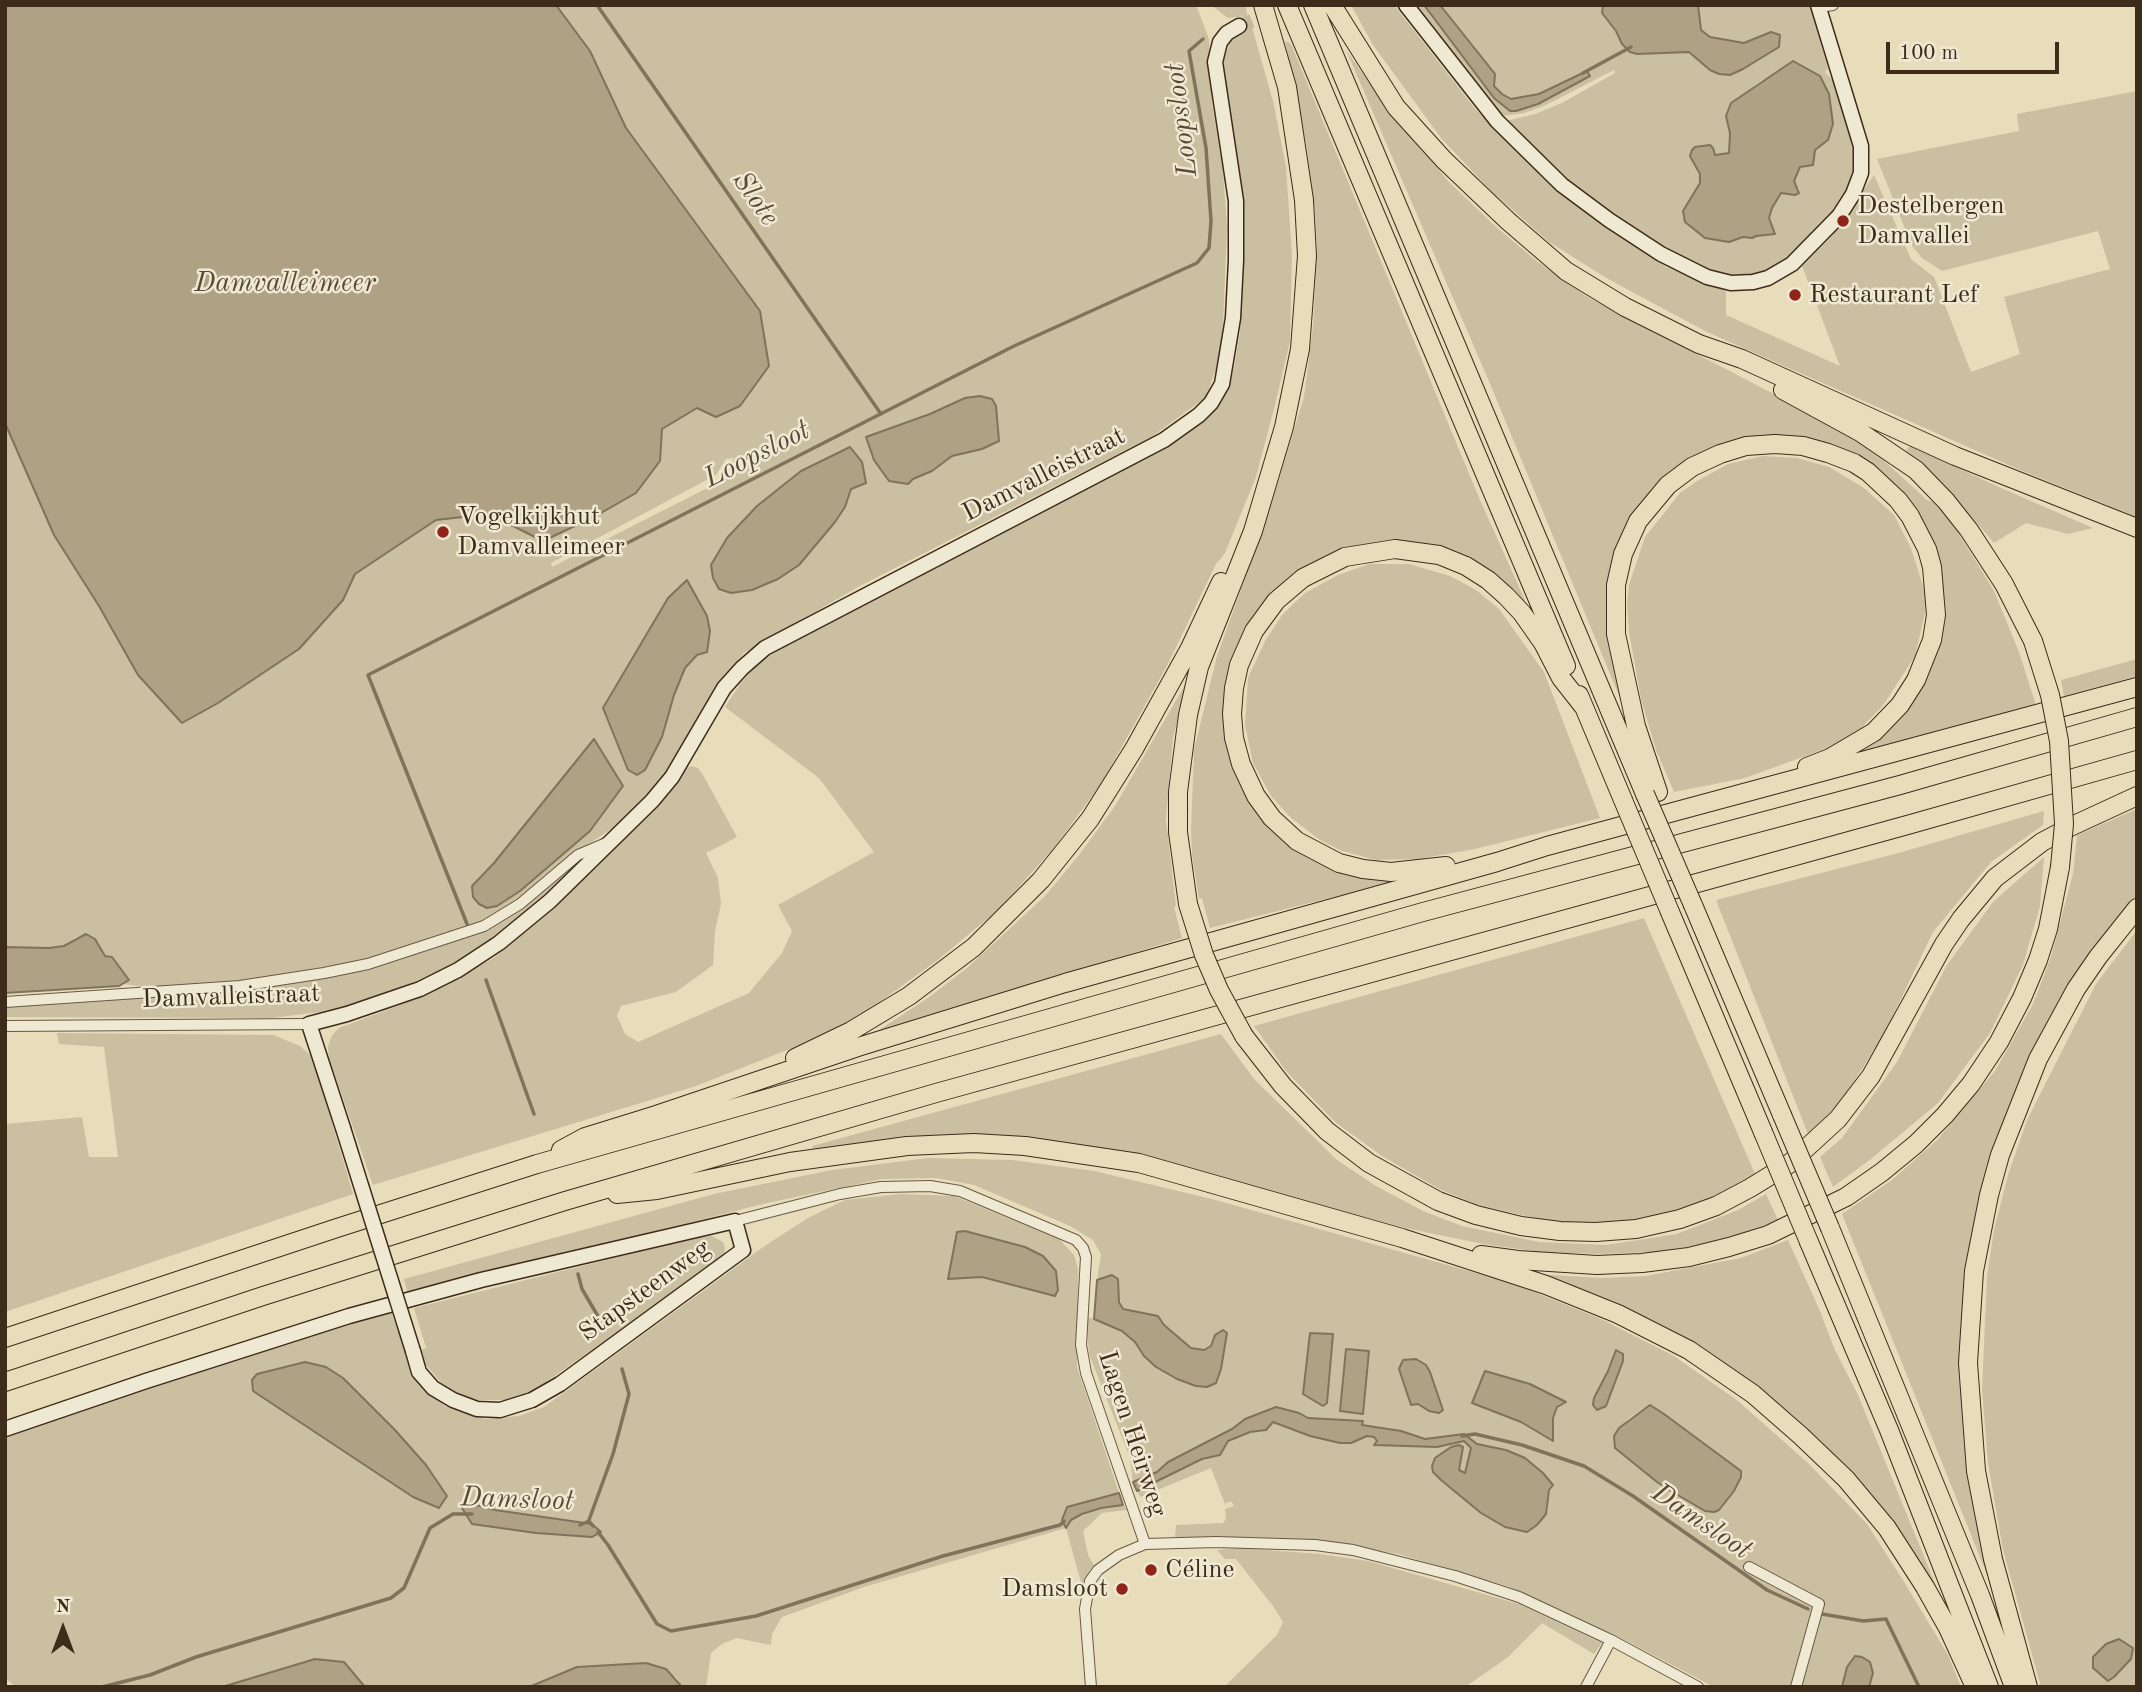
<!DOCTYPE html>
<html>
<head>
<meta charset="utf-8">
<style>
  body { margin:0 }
  #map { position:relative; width:2142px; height:1692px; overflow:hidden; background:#e7ddbb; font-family:"Old Standard TT",serif }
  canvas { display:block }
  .frame { position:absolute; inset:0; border:7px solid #3e2c1a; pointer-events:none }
  .north { position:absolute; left:28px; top:1594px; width:70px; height:70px; -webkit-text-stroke:5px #efe9d3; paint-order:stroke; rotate:0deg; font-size:19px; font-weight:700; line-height:28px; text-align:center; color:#3e2c1a }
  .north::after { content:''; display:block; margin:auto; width:24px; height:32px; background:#3e2c1a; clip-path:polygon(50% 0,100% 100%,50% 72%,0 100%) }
  .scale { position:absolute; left:1886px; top:42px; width:173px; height:32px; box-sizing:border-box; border:4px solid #3e2c1a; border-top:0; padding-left:9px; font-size:21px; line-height:24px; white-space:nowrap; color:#3e2c1a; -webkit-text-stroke:5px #efe9d3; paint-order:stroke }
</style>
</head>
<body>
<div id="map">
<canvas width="2142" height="1692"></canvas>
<div class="frame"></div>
<div class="north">N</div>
<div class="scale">100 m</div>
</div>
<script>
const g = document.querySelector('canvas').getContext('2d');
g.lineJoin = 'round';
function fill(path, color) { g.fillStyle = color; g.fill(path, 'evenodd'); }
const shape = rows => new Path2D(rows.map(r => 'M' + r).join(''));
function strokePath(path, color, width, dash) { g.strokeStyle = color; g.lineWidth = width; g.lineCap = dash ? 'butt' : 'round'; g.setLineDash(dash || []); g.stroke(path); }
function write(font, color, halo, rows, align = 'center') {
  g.font = font + ' "Old Standard TT",serif'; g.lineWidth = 5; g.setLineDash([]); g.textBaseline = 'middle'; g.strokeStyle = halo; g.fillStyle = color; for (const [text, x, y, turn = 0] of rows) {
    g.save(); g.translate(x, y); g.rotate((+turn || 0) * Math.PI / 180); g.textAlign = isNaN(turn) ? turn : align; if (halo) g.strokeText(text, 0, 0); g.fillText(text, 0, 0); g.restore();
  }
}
fill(shape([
  [556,5,1196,5,1209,39,1212,103,1223,172,1227,227,1223,325,1218,363,1206,397,1153,436,858,587,744,653,719,681,673,767,648,796,616,826,575,853,535,887,491,919,395,953,354,963,244,980,154,988,123,984,129,980,112,957,105,956,95,939,77,937,64,946,49,948,5,947,5,423,54,535,99,606,138,675,182,723,343,600,355,574,437,520,489,514,543,541,594,517,660,461,662,429,697,408,626,128,590,51],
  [965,398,967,453,952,456,932,472,913,479,930,414],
  [850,448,862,462,866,483,851,489,835,522,799,565,711,565,727,538,783,485,801,471],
  [734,458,723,480,552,567,551,563,716,475,726,459],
  [710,631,697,655,685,668,674,695,603,708,618,686],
  [593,740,623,786,590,831,520,891,497,906,479,877,494,863],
  [1211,5,1246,5,1247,16,1228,18],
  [1351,5,1394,5,1477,111,1587,214,1666,267,1726,290,1726,315,1840,366,1802,266,1831,237,1874,175,1911,259,1934,277,1971,372,2020,354,2004,297,2110,269,2098,231,1942,271,1922,258,1912,246,1877,159,2019,131,2017,114,2137,91,2137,517,2020,470,1707,332,1608,279,1549,242,1489,189,1441,138,1373,45],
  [1411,5,1424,5,1494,98,1515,111,1538,104,1590,76,1586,71,1560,85,1528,98,1511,99,1502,94,1494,86,1495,74,1440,5,1603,5,1602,13,1616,31,1622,44,1638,54,1689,52,1710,70,1771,32,1744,43,1710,37,1701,31,1698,5,1812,5,1812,13,1828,69,1825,72,1835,83,1856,148,1856,167,1852,184,1828,222,1782,264,1757,276,1745,277,1727,275,1692,265,1644,237,1573,186,1506,121,1535,114,1562,103,1615,73,1614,70,1544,106,1524,113,1503,116,1497,113],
  [1771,78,1801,165,1794,181,1800,190,1795,195,1781,193,1771,208,1769,218,1775,234,1756,236,1752,238,1744,237,1729,242,1705,238,1689,199,1700,183,1700,174,1694,164,1695,147,1710,145,1714,155,1729,153,1730,133,1726,116,1731,103,1762,80],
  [1252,27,1274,105,1286,167,1292,255,1290,341,1275,405,1256,477,1225,553,1216,564,1167,666,1101,784,1053,849,998,910,939,959,863,1014,810,1041,696,1086,373,1185,329,1058,328,1046,332,1035,339,1028,416,999,492,959,549,913,646,817,688,767,692,766,698,768,703,775,737,837,706,853,718,878,721,904,715,931,713,965,676,992,621,1006,617,1016,625,1034,638,1042,749,993,782,953,792,931,778,905,874,852,819,778,725,707,740,684,756,665,777,651,1163,448,1191,430,1217,407,1231,381,1235,362,1240,332,1243,255,1241,183,1222,64,1231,40],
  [1285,41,1291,44,1480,500,1528,607,1496,580,1377,546,1263,609,1229,735,1283,837,1397,878,1398,881,1210,928,1202,898,1199,899,1192,855,1191,831,1194,750,1217,656,1269,512,1304,397,1313,326,1317,247,1315,211,1306,143],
  [1346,50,1373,88,1448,181,1495,226,1538,262,1589,298,1770,392,1856,441,1881,458,1927,500,1933,502,1953,524,1994,591,2019,652,2036,705,1851,755,1933,662,1939,646,1945,611,1944,593,1938,559,1908,502,1795,440,1678,468,1613,569,1623,697,1620,698,1488,379],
  [1910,446,2001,488,2093,528,2068,534,2026,523,1994,543,1959,502,1906,450],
  [1763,456,1797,458,1829,467,1864,488,1894,515,1911,548,1926,595,1925,613,1915,656,1884,704,1857,733,1830,747,1745,778,1674,792,1656,750,1641,699,1629,632,1627,605,1629,585,1645,537,1680,493,1697,481,1728,464],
  [1369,564,1409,564,1450,576,1476,590,1499,609,1544,672,1600,818,1475,849,1418,859,1376,860,1342,851,1320,840,1291,818,1271,796,1253,763,1245,725,1248,678,1265,641,1282,615,1305,593,1338,575],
  [2137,659,2137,676,2064,696,2061,680],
  [1186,683,1173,738,1166,819,1176,906,1174,907,1182,938,876,1032,928,998,967,968,1045,896,1079,855,1115,806],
  [2137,809,2137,898,2114,925,2017,1089,1986,1173,1972,1242,1961,1342,1994,1592,1842,1214,1892,1180,1937,1140,1995,1071,2033,1004,2051,957,2073,874,2077,835],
  [2044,811,2043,825,1991,862,1933,932,1884,1034,1850,1088,1833,1110,1808,1134,1716,900,1895,854],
  [582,857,584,859,545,897,498,936,455,963,396,990,355,1004,320,1012,271,1018,5,1017,5,1006,363,969,416,954,485,929],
  [2044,857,2040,906,2023,965,1990,1033,1938,1103,1871,1159,1833,1187,1820,1157,1842,1138,1897,1062,1947,965,1993,902],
  [1644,918,1755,1174,1700,1203,1671,1213,1636,1220,1598,1224,1559,1223,1481,1206,1439,1189,1382,1156,1335,1122,1286,1071,1254,1026],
  [2137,930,2137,1687,2041,1687,2003,1550,1988,1463,1982,1390,1987,1276,1994,1230,2008,1175,2027,1120,2096,984],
  [57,1033,273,1035,300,1046,310,1055,320,1082,353,1194,5,1312,5,1124,82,1117,89,1157,118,1157,104,1047,59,1044],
  [1221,1034,1254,1079,1337,1160,1376,1186,1423,1211,1462,1226,1539,1242,1606,1245,1677,1234,1738,1210,1766,1194,1778,1220,1740,1235,1706,1244,1653,1252,1600,1254,1540,1252,1483,1244,1405,1228,1161,1162,1057,1141,962,1134,908,1137,813,1150,812,1146],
  [928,1158,1012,1160,1094,1171,1212,1199,1512,1283,1599,1318,1674,1356,1738,1401,1808,1463,1867,1524,1903,1580,1948,1655,1961,1687,1714,1687,1615,1635,1507,1586,1398,1554,1319,1541,1251,1537,1175,1539,1176,1525,1223,1523,1226,1519,1225,1509,1234,1506,1231,1501,1225,1504,1211,1468,1140,1497,1137,1491,1202,1459,1220,1456,1228,1441,1250,1432,1261,1432,1273,1422,1310,1436,1340,1443,1358,1441,1366,1436,1374,1437,1377,1441,1375,1445,1437,1447,1464,1441,1471,1447,1465,1474,1459,1470,1441,1480,1481,1513,1505,1527,1526,1532,1546,1514,1549,1490,1506,1449,1477,1444,1464,1435,1425,1439,1401,1431,1362,1425,1362,1421,1308,1418,1299,1413,1276,1407,1245,1419,1232,1429,1168,1462,1157,1472,1133,1482,1130,1458,1089,1354,1086,1317,1099,1320,1122,1331,1135,1342,1144,1356,1156,1367,1196,1386,1216,1382,1221,1369,1227,1333,1204,1351,1191,1348,1164,1325,1158,1316,1123,1309,1112,1275,1097,1280,1101,1254,1093,1240,1070,1226,974,1185,936,1178,882,1179,767,1203,408,1294,404,1279,714,1194,832,1170],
  [1347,1349,1368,1351,1363,1414,1340,1411],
  [1485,1371,1530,1384,1566,1402,1557,1407,1552,1418,1552,1441,1521,1422,1476,1389],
  [1436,1388,1443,1410,1429,1411,1418,1404],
  [1653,1407,1741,1471,1734,1491,1719,1510,1705,1511,1676,1494,1615,1448,1628,1419,1644,1408],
  [900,1194,954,1196,1059,1239,1074,1255,1078,1269,1077,1367,1119,1493,1093,1499,1071,1520,1101,1508,1123,1505,1127,1510,1102,1513,1083,1531,1088,1555,1095,1567,1090,1570,1082,1586,1066,1528,864,1587,782,1617,772,1634,771,1645,737,1638,722,1644,711,1653,706,1687,682,1687,676,1677,577,1667,529,1687,365,1687,344,1662,315,1660,222,1687,16,1687,5,1678,5,1435,212,1366,349,1323,391,1312,414,1376,424,1390,445,1406,466,1414,486,1419,519,1416,544,1407,766,1245,808,1218,845,1200],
  [965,1231,1025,1247,1043,1256,1000,1282,982,1277,948,1279,957,1232],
  [305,1362,343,1378,395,1430,426,1465,447,1496,439,1508,413,1497,253,1391,252,1380,258,1374],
  [468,1503,495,1510,592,1524,591,1537,536,1533,473,1524,467,1513],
  [712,1236,723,1242,725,1248,724,1257,719,1262,533,1391,507,1400,477,1400,455,1393,443,1385,425,1364,421,1350,426,1348,414,1308,694,1238],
  [1788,1240,1820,1311,1834,1348,1858,1395,1950,1620,1820,1443,1782,1408,1749,1383,1536,1274,1601,1278,1646,1276,1741,1258],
  [1240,1548,1320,1554,1368,1561,1519,1604,1602,1643,1594,1654,1542,1623,1507,1658,1465,1687,1224,1687,1277,1635,1283,1622,1273,1606,1236,1559,1225,1559,1217,1550]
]), '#cabfa0');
const water = shape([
  [5,5,556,5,590,51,626,128,760,311,769,366,740,406,716,417,697,408,662,429,660,461,636,493,594,517,543,541,489,514,436,520,355,574,343,600,299,649,218,703,182,723,138,675,99,606,54,535,5,423,5,5],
  [1424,5,1440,5,1495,74,1494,86,1502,94,1511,99,1539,94,1587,71,1590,76,1538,104,1516,111,1510,111,1494,98,1424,5],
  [1603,5,1698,5,1701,30,1710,37,1744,43,1771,32,1780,35,1779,47,1743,69,1730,75,1719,74,1710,70,1689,52,1637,54,1630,52,1622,44,1616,31,1602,13,1603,5],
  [1793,61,1820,76,1829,94,1833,124,1828,140,1815,150,1813,165,1800,167,1794,181,1799,193,1795,195,1781,193,1772,208,1769,218,1775,234,1756,236,1752,238,1743,237,1729,242,1705,238,1685,222,1683,211,1700,183,1700,174,1690,156,1692,150,1695,147,1710,145,1713,148,1715,155,1729,153,1730,133,1726,116,1731,103,1793,61],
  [980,396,992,399,996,406,999,441,982,449,952,456,932,471,913,479,908,484,889,481,874,460,866,437,930,414,965,398,980,396],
  [850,447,862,462,866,483,851,489,845,507,835,522,799,565,778,579,752,590,731,593,719,589,713,578,711,565,727,538,757,506,801,471,850,447],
  [687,580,707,616,710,631,707,652,697,655,685,668,674,695,662,737,645,770,637,775,628,770,603,708,668,598,687,580],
  [594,739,623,786,590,831,520,891,497,906,487,908,479,904,473,897,472,886,494,863,594,739],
  [86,934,95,939,105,956,112,957,129,980,119,986,5,993,5,947,49,948,64,946,86,934],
  [965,1231,1025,1247,1043,1256,1056,1271,1058,1290,1055,1296,982,1277,948,1279,957,1232,965,1231],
  [1112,1275,1118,1279,1119,1302,1123,1309,1158,1316,1164,1325,1191,1348,1204,1350,1211,1346,1215,1335,1223,1330,1227,1333,1221,1369,1216,1383,1207,1387,1196,1386,1177,1379,1156,1367,1144,1356,1135,1342,1122,1331,1094,1319,1097,1280,1112,1275],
  [1310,1333,1333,1334,1327,1403,1323,1406,1303,1394,1310,1333],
  [1346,1349,1369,1351,1363,1414,1340,1411,1346,1349],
  [1616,1350,1623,1354,1623,1361,1606,1406,1597,1410,1593,1405,1594,1398,1608,1371,1616,1350],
  [1416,1359,1426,1365,1430,1372,1443,1410,1439,1413,1429,1411,1418,1404,1411,1405,1399,1369,1403,1360,1416,1359],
  [305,1362,326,1367,343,1378,395,1430,426,1465,447,1496,439,1508,413,1497,253,1391,252,1380,257,1374,305,1362],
  [1485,1371,1530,1384,1566,1402,1557,1407,1553,1418,1553,1441,1521,1422,1472,1403,1485,1371],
  [1650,1405,1664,1414,1741,1471,1741,1477,1734,1491,1719,1510,1714,1512,1705,1511,1676,1494,1657,1482,1615,1448,1614,1436,1619,1428,1650,1405],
  [1276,1407,1299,1413,1308,1418,1363,1421,1362,1425,1401,1431,1425,1439,1464,1434,1477,1444,1506,1450,1525,1458,1543,1473,1553,1485,1549,1490,1546,1514,1537,1525,1527,1532,1505,1527,1481,1513,1441,1480,1433,1472,1432,1466,1435,1458,1451,1447,1459,1445,1463,1447,1459,1470,1465,1473,1471,1448,1464,1441,1437,1447,1374,1445,1377,1441,1374,1437,1367,1436,1351,1443,1340,1443,1310,1436,1273,1422,1266,1430,1250,1432,1228,1441,1220,1455,1202,1459,1137,1491,1133,1482,1157,1472,1168,1462,1232,1429,1245,1419,1276,1407],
  [1119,1493,1123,1505,1101,1508,1082,1514,1071,1520,1066,1528,1062,1520,1067,1507,1119,1493],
  [468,1503,495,1510,592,1524,601,1532,592,1537,536,1533,472,1524,460,1505,468,1503],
  [2119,1639,2133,1648,2131,1659,2114,1677,2108,1681,2093,1668,2093,1657,2106,1644,2119,1639],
  [1855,1656,1862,1657,1870,1662,1873,1673,1869,1687,1842,1687,1847,1667,1855,1656],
  [315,1659,344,1662,365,1687,222,1687,315,1659],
  [646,1663,666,1669,682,1687,529,1687,577,1667,646,1663]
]);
fill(water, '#aea184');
strokePath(water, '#81725a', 2);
strokePath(shape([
  [597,5,881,414],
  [1583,73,1631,47],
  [467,924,368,675,1014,346,1197,263,1209,248,1211,221,1206,148,1189,51,1203,39],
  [486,980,534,1114],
  [578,1274,582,1289,599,1318],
  [1462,1436,1475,1434,1522,1445,1584,1466,1633,1496,1767,1590,1808,1609],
  [589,1520,613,1454,629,1394,622,1369],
  [580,1525,589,1521,593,1526],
  [598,1532,608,1545,657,1624,671,1631,756,1616,943,1556,1060,1525,1064,1521],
  [1822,1614,1863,1621,1886,1619,1919,1687],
  [102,1687,150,1675,196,1657,391,1598,404,1588,430,1528,453,1514,472,1514]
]), '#81725a', 3.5);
strokePath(shape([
  [1239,26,1290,5]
]), '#c5ba9b', 14, [14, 7]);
const street = shape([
  [1819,7,1833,5],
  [5,1002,240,986,324,973,368,964,484,926,520,904,578,855,606,843],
  [5,1026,309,1024],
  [735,1221,840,1194,881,1187,930,1186,960,1191,1076,1240,1083,1248,1086,1257,1081,1345,1086,1373,1145,1544],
  [1749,1567,1819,1604,1796,1687],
  [1091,1687,1085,1609,1090,1581,1098,1570,1119,1555,1145,1544,1216,1542,1315,1545,1353,1550,1455,1576,1519,1597,1611,1640,1698,1687],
  [1586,1687,1611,1640]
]);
const secondary = shape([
  [1406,5,1497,121,1562,185,1609,220,1661,254,1707,277,1731,283,1753,282,1768,278,1792,264,1839,216,1853,194,1861,173,1861,146,1818,5],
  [343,1128,309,1024,347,1014,420,989,458,970,499,943,550,901,652,801,672,777,724,688,742,668,765,648,1164,440,1199,415,1211,403,1222,384,1233,318,1236,260,1236,201,1215,62,1220,42,1227,33,1239,26],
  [5,1429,146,1381,349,1316,481,1280,735,1221,743,1250,560,1384,532,1400,500,1410,477,1409,453,1400,433,1388,419,1372,413,1351]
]);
const highway = shape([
  [1287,5,1566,666],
  [1313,5,1645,794],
  [1332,5,1396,107,1444,160,1508,221,1566,271,1625,307,1699,344,1742,359,1955,456,2137,528],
  [1783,390,1860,432,1916,470,1946,501,1969,530,2004,584,2033,641],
  [1579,695,1623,800],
  [1658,792,1636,726,1616,634,1616,585,1623,554,1638,521,1668,485,1692,467,1720,454,1746,446,1775,444,1803,446,1828,453,1854,463,1868,472,1898,500,1910,516,1927,549,1932,567,1936,615,1932,640,1916,680,1900,705,1874,732,1830,758,1807,767],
  [1446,866,1391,872,1363,869,1339,863,1297,841,1272,818,1256,796,1241,764,1234,738,1232,714,1234,688,1239,665,1254,631,1276,601,1303,578,1345,557,1395,549,1439,555,1466,566,1488,580,1506,596,1522,613,1543,643,1561,678,1583,706],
  [1188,904,1178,832,1178,792,1188,715,1199,667,1253,531,1284,427,1300,349,1307,256,1304,200,1287,87,1263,5],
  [1693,905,1782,1115],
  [1670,912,1763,1132],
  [1244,1036,1283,1086,1327,1131,1369,1163,1438,1201,1476,1215,1521,1226,1560,1231,1596,1232,1636,1229,1680,1219,1716,1206,1750,1188,1789,1164,1838,1119,1871,1076,1944,944,1961,919,1995,878,2042,842,2072,826,2137,796],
  [795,1058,851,1031,909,996,974,947,1041,880,1090,819,1134,749,1190,648,1221,582],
  [561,1150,585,1137,656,1115,858,1047,1065,983,1497,862,1547,846,2137,687],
  [617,1194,657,1190,790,1162,907,1146,974,1143,1025,1146,1139,1163,1402,1238,1546,1285,1618,1314,1689,1350,1753,1394,1801,1436,1846,1479,1887,1528,1925,1587,1948,1628,1975,1687],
  [1830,1228,1980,1595,2014,1687],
  [1809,1242,1889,1430,1989,1687],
  [1481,1255,1518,1260,1597,1265,1642,1263,1689,1257,1729,1247,1768,1235,1846,1197,1882,1172,1916,1144,1945,1115,1971,1084,1999,1042,2022,998,2038,960,2048,929,2060,867],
  [5,1338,337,1228,537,1164,1423,912,1900,785,2137,717],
  [5,1382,263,1296,565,1201,936,1093,1911,824,2137,760],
  [2028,1687,1993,1559,1976,1471,1968,1363,1974,1271,1989,1195,2000,1155,2038,1059,2076,989,2098,957,2137,908]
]);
strokePath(street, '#685842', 12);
strokePath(secondary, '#3e2c1a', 17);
strokePath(highway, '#3e2c1a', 20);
strokePath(street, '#efe9d3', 10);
strokePath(secondary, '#efe9d3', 14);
strokePath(highway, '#e7ddbb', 18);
const secondaryBridge = shape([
  [343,1128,413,1351]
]);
const highwayBridge = shape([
  [2033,641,2050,695,2059,741,2064,824,2060,867],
  [1645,794,1693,905],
  [1623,800,1670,912],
  [1188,904,1204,955,1219,990,1244,1036],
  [1782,1115,1830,1228],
  [1763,1132,1809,1242]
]);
strokePath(secondaryBridge, '#3e2c1a', 17, []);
strokePath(highwayBridge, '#3e2c1a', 20, []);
strokePath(secondaryBridge, '#efe9d3', 14);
strokePath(highwayBridge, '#e7ddbb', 18);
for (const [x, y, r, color] of [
  [1843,221,7,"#8f2418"],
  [1795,295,7,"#8f2418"],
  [443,532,7,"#8f2418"],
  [1151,1570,7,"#8f2418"],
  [1122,1589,7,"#8f2418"]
]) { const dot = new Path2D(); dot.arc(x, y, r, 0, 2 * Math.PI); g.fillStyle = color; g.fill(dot); strokePath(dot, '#efe9d3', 2.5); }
write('26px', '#3e2c1a', '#efe9d3', [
  ["Destelbergen",1857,206],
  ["Damvallei",1857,236],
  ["Restaurant Lef",1809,295],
  ["Vogelkijkhut",457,517],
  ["Damvalleimeer",457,547],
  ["Céline",1165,1570],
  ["Damsloot",1108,1589,"right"]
], 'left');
write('26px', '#3e2c1a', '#efe9d3', [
  ["Damvalleistraat",1044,475,-27],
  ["Damvalleistraat",231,997,-2],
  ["Stapsteenweg",645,1291,-36],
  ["Lagen Heirweg",1132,1434,72]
]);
write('italic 28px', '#5a4934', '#efe9d3', [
  ["Loopsloot",1182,120,-97],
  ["Slote",755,199,55],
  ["Damvalleimeer",285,284],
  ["Loopsloot",757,455,-27],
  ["Damsloot",517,1500,2],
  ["Damsloot",1701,1522,34]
]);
</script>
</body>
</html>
